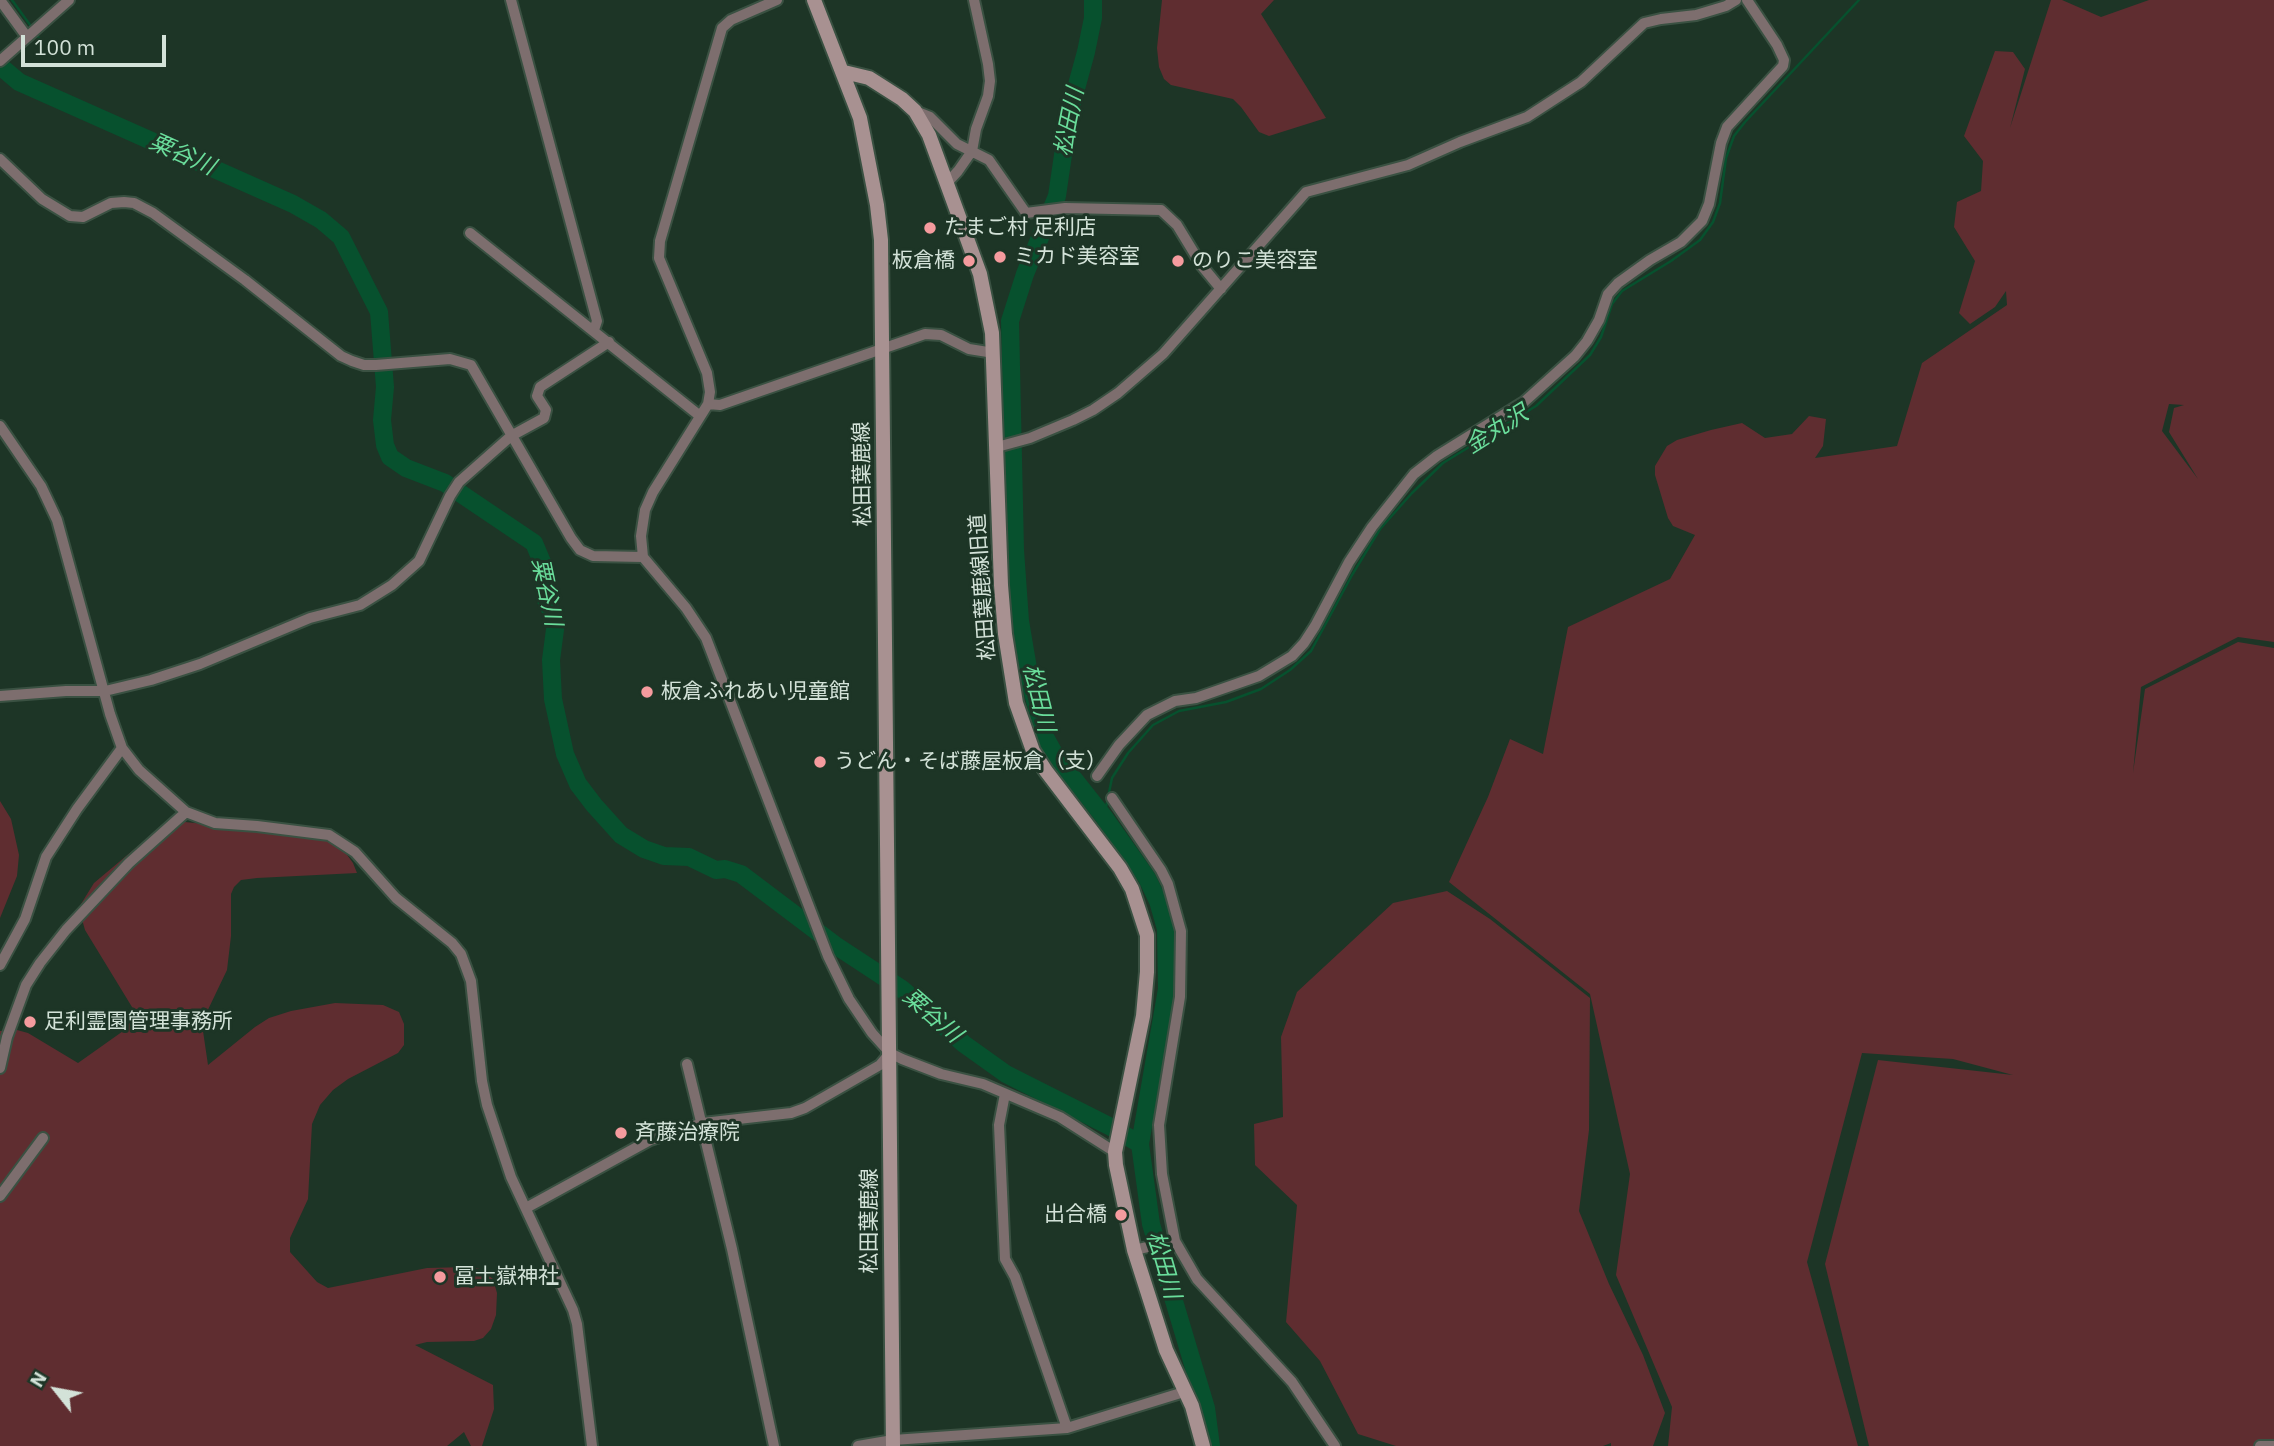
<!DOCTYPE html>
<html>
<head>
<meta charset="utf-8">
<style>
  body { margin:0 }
  #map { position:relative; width:2274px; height:1446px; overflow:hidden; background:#1d3526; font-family:"IBM Plex Sans",sans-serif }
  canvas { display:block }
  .north { position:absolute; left:21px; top:1355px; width:70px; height:70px; -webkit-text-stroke:5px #1d3526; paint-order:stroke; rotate:301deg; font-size:19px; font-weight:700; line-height:28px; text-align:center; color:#d3e2d8 }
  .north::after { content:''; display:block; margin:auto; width:24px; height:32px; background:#d3e2d8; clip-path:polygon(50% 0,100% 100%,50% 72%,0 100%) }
  .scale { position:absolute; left:21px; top:35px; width:145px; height:32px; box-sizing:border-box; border:4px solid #d3e2d8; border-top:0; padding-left:9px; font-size:21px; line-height:24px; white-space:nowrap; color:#d3e2d8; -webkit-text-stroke:5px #1d3526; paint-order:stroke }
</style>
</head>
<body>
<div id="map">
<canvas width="2274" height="1446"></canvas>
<div class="north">N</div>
<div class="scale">100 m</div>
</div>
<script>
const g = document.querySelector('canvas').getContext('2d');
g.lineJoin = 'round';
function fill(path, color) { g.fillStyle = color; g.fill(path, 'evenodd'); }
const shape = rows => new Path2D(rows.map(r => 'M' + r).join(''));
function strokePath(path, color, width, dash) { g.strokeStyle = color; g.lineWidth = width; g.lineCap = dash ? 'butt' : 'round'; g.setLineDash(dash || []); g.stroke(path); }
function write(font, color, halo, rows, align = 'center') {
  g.font = font + ' "IBM Plex Sans","Noto Sans JP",sans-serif'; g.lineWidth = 6; g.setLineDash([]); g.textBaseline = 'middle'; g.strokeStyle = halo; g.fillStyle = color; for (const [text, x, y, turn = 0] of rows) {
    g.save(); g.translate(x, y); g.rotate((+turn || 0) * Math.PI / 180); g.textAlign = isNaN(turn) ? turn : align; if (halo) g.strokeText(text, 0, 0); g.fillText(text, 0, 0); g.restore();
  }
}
fill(shape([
  [1162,0,1274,0,1261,14,1326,118,1269,136,1259,132,1241,107,1233,99,1171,85,1164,79,1159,67,1157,48],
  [2051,0,2062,0,2101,17,2149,0,2274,0,2274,642,2238,637,2141,687,2133,773,2145,689,2238,642,2274,648,2274,1446,1869,1446,1825,1264,1878,1060,2013,1075,1953,1059,1862,1053,1807,1262,1858,1446,1668,1446,1672,1407,1616,1275,1630,1174,1590,994,1449,882,1488,797,1510,739,1543,754,1568,627,1670,579,1695,535,1673,526,1668,518,1655,475,1655,466,1667,446,1677,440,1711,430,1742,423,1765,438,1792,434,1809,416,1826,419,1823,446,1815,458,1897,446,1922,363,2007,305,2006,291,1995,307,1970,324,1959,313,1975,261,1954,227,1957,202,1981,191,1983,161,1964,136,1995,51,2013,52,2025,69,2010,128],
  [2169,404,2184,405,2174,408,2169,432,2198,479,2162,431],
  [0,801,11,819,19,855,17,876,0,918],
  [185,822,321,836,345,852,353,863,357,873,257,878,241,880,234,887,231,894,231,936,227,970,204,1018,203,1031,208,1065,255,1027,269,1018,291,1011,335,1003,383,1005,399,1012,404,1024,404,1045,398,1053,348,1079,333,1090,320,1105,312,1124,308,1199,290,1238,290,1252,317,1282,328,1288,427,1268,467,1267,480,1269,493,1279,497,1293,496,1315,491,1329,483,1338,474,1341,427,1342,415,1345,493,1385,494,1409,482,1446,471,1446,464,1432,447,1446,0,1446,0,1031,17,1030,28,1033,78,1063,126,1029,132,1017,132,1007,85,930,81,916,81,904,94,883,144,841],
  [1447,891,1490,919,1590,998,1589,1130,1579,1211,1609,1284,1643,1355,1665,1413,1653,1446,1611,1446,1611,1443,1603,1446,1396,1446,1358,1434,1320,1361,1286,1322,1297,1205,1255,1165,1254,1124,1283,1117,1281,1037,1297,992,1393,903]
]), '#5f2d30');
strokePath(shape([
  [12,0,33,29],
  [36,34,41,41],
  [1104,817,1112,778,1128,753,1153,725,1179,711,1226,702,1261,689,1290,670,1311,651,1352,575,1380,529,1412,493,1443,463,1536,406,1590,355,1601,337,1612,304,1622,291,1671,261,1700,240,1713,222,1720,203,1726,158,1734,136,1745,122,1859,0]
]), '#07512e', 2.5);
strokePath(shape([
  [1093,0,1093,18,1086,52,1069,114,1057,196,1025,274,1010,321,1015,550,1020,621,1031,686,1044,735,1055,755,1104,817,1147,878,1158,901,1166,929,1167,989,1140,1144,1151,1224,1206,1408,1211,1446],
  [0,66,19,82,293,204,321,220,341,237,379,312,385,387,382,420,385,445,390,457,406,468,445,483,534,543,542,562,546,600,556,622,551,660,553,699,565,754,578,784,594,805,621,835,644,849,664,856,689,857,716,870,725,869,741,874,835,945,902,989,964,1044,1006,1074,1111,1127,1140,1144]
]), '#07512e', 18);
const street = shape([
  [0,0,27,37],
  [511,0,597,321,594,330],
  [777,0,731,20,722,28,660,241,659,258,707,373,710,392,708,404,653,492,645,510,641,536,643,557,686,608,706,638,828,956,849,999,872,1033,890,1053,902,1059,941,1074,983,1084,1060,1117,1115,1152],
  [0,61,69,0],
  [915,111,930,117,957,144,989,160,1026,213,1065,208,1161,210,1177,225,1202,266,1221,289],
  [0,159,42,199,70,216,83,217,111,203,124,202,134,203,153,213,245,280,341,356,352,361,364,365,376,365,450,359,471,365,571,538,580,550,593,556,643,557],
  [946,184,958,171,972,151,976,129,988,96,990,81,988,64,974,0],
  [470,233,700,416],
  [708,404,720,405,925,334,941,335,969,349,994,353],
  [0,426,41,486,57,520,110,714,122,748,139,770,186,812,215,823,257,826,329,835,355,852,396,898,452,943,461,954,471,981,482,1081,487,1105,511,1177,573,1310,577,1324,592,1446],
  [997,447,1030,438,1073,420,1093,410,1118,393,1163,354,1306,192,1408,165,1460,142,1527,117,1581,82,1644,23,1661,19,1696,15,1726,6,1736,0],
  [0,696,66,691,105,691,151,680,200,664,310,618,360,605,392,585,419,561,450,496,459,482,511,436,544,418,546,410,537,396,540,387,609,342],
  [1097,776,1119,745,1147,715,1175,701,1196,698,1259,676,1292,656,1304,643,1315,626,1349,562,1372,527,1414,474,1437,456,1524,402,1575,356,1587,341,1599,320,1608,294,1618,283,1650,260,1681,242,1702,221,1709,204,1721,143,1727,127,1783,66,1784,60,1777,45,1747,0],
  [1112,798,1161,870,1168,884,1181,931,1180,997,1159,1125,1162,1174,1175,1241,1197,1279,1292,1382,1335,1446],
  [0,965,25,919,46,857,77,809,122,748],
  [687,1064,732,1249,774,1446],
  [0,1068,7,1037,26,985,40,963,66,930,129,863,186,812],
  [0,1196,43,1138],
  [526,1208,650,1140,703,1123,791,1113,805,1108,880,1065,890,1053],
  [1134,1250,1175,1241],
  [1067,1428,1184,1392],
  [858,1446,893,1440,1067,1428,1015,1277,1005,1259,999,1125,1005,1094],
  [2260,1446,2273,1446]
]);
const secondary = shape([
  [814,0,860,118,877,205,881,240,893,1446],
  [844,72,869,78,902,99,915,111,929,135,980,274,992,333,1001,585,1005,634,1016,703,1033,751,1046,771,1120,868,1132,889,1147,935,1147,972,1143,1016,1115,1152,1116,1165,1134,1250,1166,1350,1192,1406,1203,1446]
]);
strokePath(street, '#3a5142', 14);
strokePath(secondary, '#3a5142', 18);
strokePath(street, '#7d6e6e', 10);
strokePath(secondary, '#a89191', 14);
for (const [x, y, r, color] of [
  [930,228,7,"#f59b9e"],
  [1000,257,7,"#f59b9e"],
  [969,261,7,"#f59b9e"],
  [1178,261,7,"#f59b9e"],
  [647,692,7,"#f59b9e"],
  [820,762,7,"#f59b9e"],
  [30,1022,7,"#f59b9e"],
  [621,1133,7,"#f59b9e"],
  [1121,1215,7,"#f59b9e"],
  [440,1277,7,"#f59b9e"]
]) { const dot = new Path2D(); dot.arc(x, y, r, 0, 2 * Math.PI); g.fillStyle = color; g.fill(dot); strokePath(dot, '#1d3526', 2.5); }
write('21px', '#d3e2d8', '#1d3526', [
  ["たまご村 足利店",944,228],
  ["ミカド美容室",1014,257],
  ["板倉橋",955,261,"right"],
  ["のりこ美容室",1192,261],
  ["板倉ふれあい児童館",661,692],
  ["うどん・そば藤屋板倉（支）",834,762],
  ["足利霊園管理事務所",44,1022],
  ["斉藤治療院",635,1133],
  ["出合橋",1107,1215,"right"],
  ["冨士嶽神社",454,1277]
], 'left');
write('21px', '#d3e2d8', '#1d3526', [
  ["松田葉鹿線",863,474,-91],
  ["松田葉鹿線旧道",983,587,-94],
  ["松田葉鹿線",870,1221,-90]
]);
write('italic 23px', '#6add9b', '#1d3526', [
  ["松田川",1070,122,-79],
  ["粟谷川",182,155,24],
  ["金丸沢",1497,430,-32],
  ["粟谷川",546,592,78],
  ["松田川",1038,698,76],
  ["粟谷川",932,1016,41],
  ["松田川",1163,1265,74]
]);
</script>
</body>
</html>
